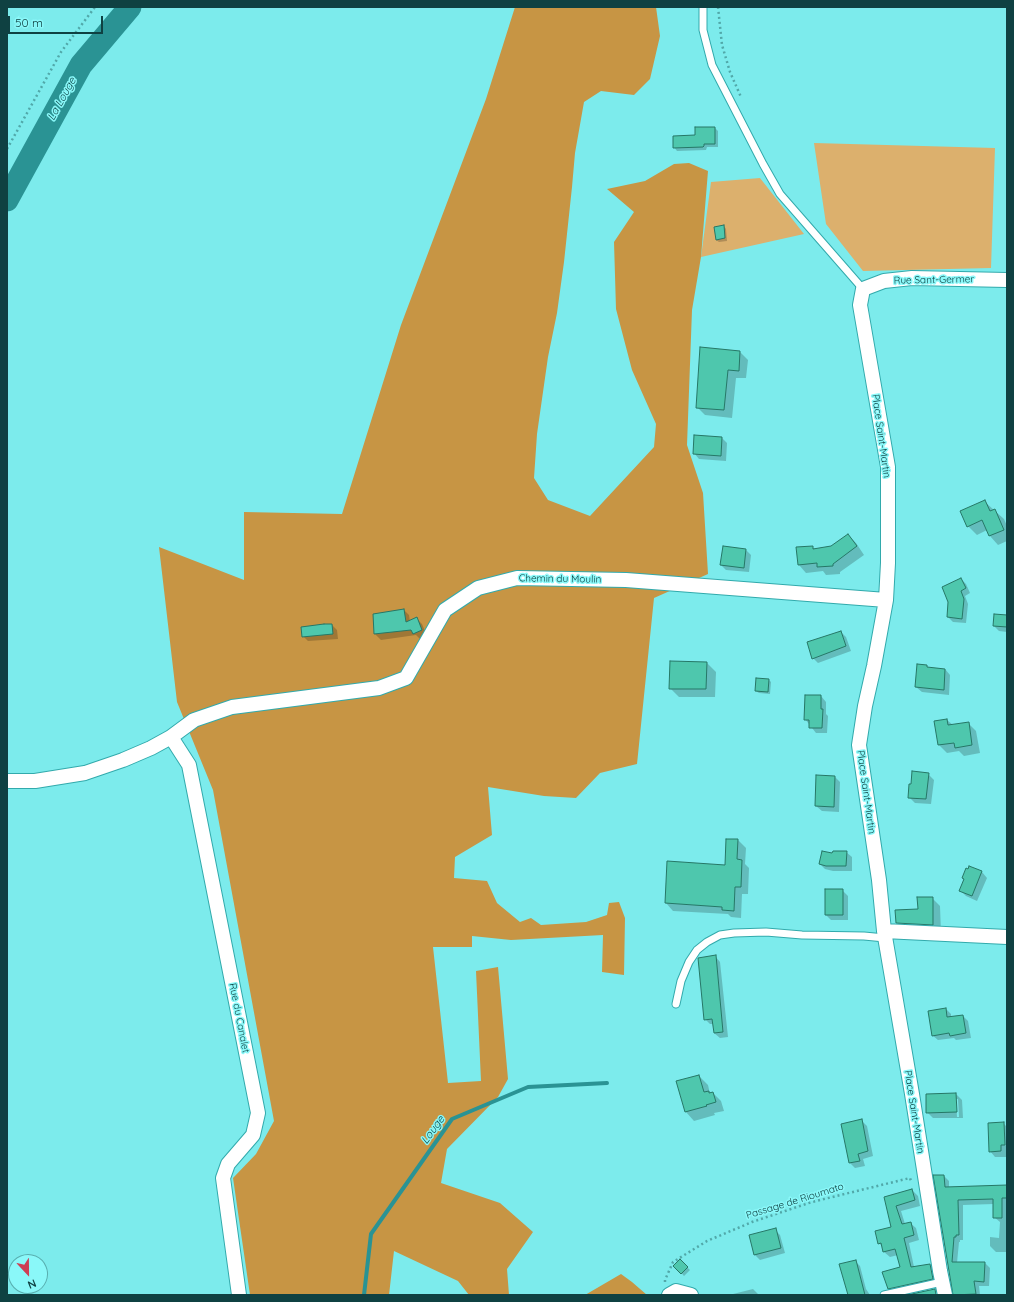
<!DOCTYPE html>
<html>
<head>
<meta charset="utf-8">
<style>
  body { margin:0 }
  #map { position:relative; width:1014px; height:1302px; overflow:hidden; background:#7cebec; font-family:Quicksand,sans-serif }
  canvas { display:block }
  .frame { position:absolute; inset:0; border:8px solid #0f4142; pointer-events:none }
  .north { position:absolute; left:8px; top:1254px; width:40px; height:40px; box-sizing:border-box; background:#8af8f9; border:1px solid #59afb0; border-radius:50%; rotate:158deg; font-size:11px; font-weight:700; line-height:16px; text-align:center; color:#0f4142 }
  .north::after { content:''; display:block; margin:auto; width:14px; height:18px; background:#ce3e54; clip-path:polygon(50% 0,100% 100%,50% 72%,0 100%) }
  .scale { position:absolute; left:8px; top:16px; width:95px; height:18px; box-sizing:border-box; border:2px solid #0f4142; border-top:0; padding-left:5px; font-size:12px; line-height:14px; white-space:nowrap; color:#0f4142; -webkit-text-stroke:3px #8af8f9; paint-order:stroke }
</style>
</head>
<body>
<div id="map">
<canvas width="1014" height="1302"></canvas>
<div class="frame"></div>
<div class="north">N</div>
<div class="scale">50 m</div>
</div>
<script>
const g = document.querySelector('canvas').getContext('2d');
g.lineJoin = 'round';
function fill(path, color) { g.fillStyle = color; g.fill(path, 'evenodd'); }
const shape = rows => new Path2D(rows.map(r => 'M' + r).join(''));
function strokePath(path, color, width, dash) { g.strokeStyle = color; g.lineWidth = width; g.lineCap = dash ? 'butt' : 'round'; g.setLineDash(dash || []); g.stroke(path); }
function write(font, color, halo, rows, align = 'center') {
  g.font = font + ' Quicksand,sans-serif'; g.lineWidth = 3; g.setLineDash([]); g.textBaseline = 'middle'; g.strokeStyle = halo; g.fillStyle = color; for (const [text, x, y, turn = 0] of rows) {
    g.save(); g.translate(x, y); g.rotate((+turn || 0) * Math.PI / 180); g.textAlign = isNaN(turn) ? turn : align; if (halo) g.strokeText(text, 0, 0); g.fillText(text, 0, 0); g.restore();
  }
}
fill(shape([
  [814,143,995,148,991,268,863,271,826,224],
  [760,178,804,234,701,257,711,182]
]), '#dcb06d');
fill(shape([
  [515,7,656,7,660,36,650,79,634,95,601,91,584,102,575,153,572,187,564,262,557,313,548,357,537,434,534,478,548,500,590,516,654,447,656,424,632,370,616,309,614,242,634,212,607,189,645,181,674,164,689,163,708,171,701,257,692,310,687,445,703,493,708,574,654,598,637,764,600,773,576,798,544,796,488,787,492,835,455,857,454,878,487,881,497,903,520,922,531,918,541,925,586,922,607,915,609,903,619,902,625,918,624,975,602,972,603,935,511,940,472,936,472,947,433,947,448,1083,481,1081,476,971,498,967,508,1079,498,1097,447,1149,441,1183,500,1203,533,1232,507,1269,509,1295,469,1295,458,1281,394,1251,389,1295,250,1295,233,1178,256,1154,274,1121,213,790,177,702,159,547,244,580,244,512,342,514,401,325,486,99],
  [621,1274,632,1282,647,1295,585,1295]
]), '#c79544');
fill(shape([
  [715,128,718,131,718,147,707,147,706,150,677,151,674,147],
  [724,226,726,229,727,241,719,242,716,240],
  [701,349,740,352,748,360,746,378,736,378,732,418,705,415,697,407],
  [722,438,727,443,726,461,699,459,694,453],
  [985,502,1004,519,1007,526,1007,541,998,545,990,536,987,530,977,535,968,526],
  [848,535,856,543,864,555,840,572,840,574,826,575,823,571,806,573,799,565,812,547,815,549,831,547],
  [746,550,751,555,749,572,726,570,721,565],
  [961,579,966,584,970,593,965,596,968,604,966,623,953,622,948,617],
  [404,610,409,615,410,622,417,619,422,624,427,636,420,639,416,635,381,640,375,634,374,615],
  [1007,616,1007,632,999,631,994,626],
  [332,625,337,630,338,639,308,641,303,636],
  [841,632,846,637,851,651,818,663,813,658],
  [707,663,716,672,715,697,679,697,670,688],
  [926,666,929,668,945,669,950,675,949,695,922,692,916,687],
  [769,680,771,682,770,694,759,693,756,691],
  [806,696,821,696,826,702,826,714,828,716,827,733,816,733,805,719],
  [947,720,953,725,968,723,976,731,980,753,964,756,959,751,947,753,939,745],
  [928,774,934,780,931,804,915,803,909,797],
  [835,777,840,782,839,812,822,811,816,806],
  [727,840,738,840,746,848,745,864,749,868,748,894,742,894,741,918,731,917,728,914,673,911,666,903,726,866],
  [846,852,852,857,852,871,833,871,825,869,820,864,833,855],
  [967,869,982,872,987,878,977,901,966,896,960,890],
  [842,890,848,896,848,920,831,920,826,915],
  [932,898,940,906,941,933,905,931,897,923,919,910],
  [715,956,720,962,728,1037,720,1038,714,1033,714,1024,710,1024,705,1019],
  [946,1009,951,1014,951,1018,963,1016,968,1021,971,1038,956,1040,954,1038,938,1040,932,1035],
  [699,1076,708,1085,710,1094,713,1093,721,1101,724,1111,714,1113,715,1115,694,1121,686,1112,678,1082],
  [956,1094,962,1100,963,1118,933,1118,927,1112],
  [956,1099,958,1099,959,1117,957,1117],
  [861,1120,867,1126,873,1156,863,1159,865,1166,855,1168,850,1163,842,1125],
  [1003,1123,1007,1127,1006,1157,995,1157,990,1151],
  [935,1176,944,1176,949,1181,949,1188,1007,1186,1007,1252,996,1252,990,1246,990,1237,999,1238,1000,1222,994,1217,994,1204,963,1205,963,1240,960,1240,960,1242,959,1242,957,1263,985,1263,990,1268,989,1286,979,1286,980,1295,954,1295],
  [912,1190,918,1196,920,1206,901,1211,905,1224,910,1223,916,1228,919,1240,909,1243,914,1267,930,1265,936,1271,938,1284,894,1294,888,1289,901,1268,898,1255,890,1257,884,1252,883,1247,879,1243,892,1228,885,1197],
  [775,1230,780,1235,785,1253,760,1260,755,1255,750,1236],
  [680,1260,690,1270,684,1276,675,1266],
  [855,1261,860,1266,866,1289,870,1295,849,1295],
  [753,1289,759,1295,729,1295]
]), '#0003');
strokePath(shape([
  [364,1295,371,1234,452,1119,528,1087,607,1083]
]), '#2a9394', 4);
strokePath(shape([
  [7,200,81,65,130,7]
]), '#2a9394', 23);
const building = shape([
  [695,127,715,127,715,144,704,144,704,146,703,147,673,148,673,136,695,135,695,127],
  [724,225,725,238,716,240,714,227,724,225],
  [700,347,740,351,739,371,728,370,724,410,696,408,700,347],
  [694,435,722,437,721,456,693,454,694,435],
  [985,500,990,511,995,509,1004,530,989,536,982,520,967,527,960,511,985,500],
  [848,534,857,546,833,564,833,566,817,567,817,563,798,565,796,547,813,546,813,549,831,546,848,534],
  [723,546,746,549,744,568,720,565,723,546],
  [961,578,966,588,961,591,964,599,962,619,947,617,948,602,942,587,961,578],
  [404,609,406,622,417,617,422,630,413,634,411,630,374,634,373,614,404,609],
  [994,614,1007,615,1007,627,993,626,994,614],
  [324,624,332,624,333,634,302,637,301,627,324,624],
  [841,631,846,646,812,659,807,642,841,631],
  [670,661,707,662,706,689,669,689,670,661],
  [917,664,927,665,927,667,945,669,944,690,915,687,917,664],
  [756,678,769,679,768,692,755,691,756,678],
  [805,695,821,695,821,709,823,709,822,728,809,728,809,720,804,720,805,695],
  [947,719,948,725,969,722,972,745,955,748,954,743,938,745,934,721,947,719],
  [912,771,929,773,926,799,908,798,909,784,911,784,912,771],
  [816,775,835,776,834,807,815,806,816,775],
  [726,839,738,839,737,859,742,860,741,887,735,887,734,911,722,910,722,907,665,903,667,861,725,865,726,839],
  [822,851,832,853,833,851,847,851,846,866,826,866,819,864,822,851],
  [969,866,982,871,972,896,959,891,964,879,962,878,966,868,968,869,969,866],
  [825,889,843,889,843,915,825,915,825,889],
  [917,897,933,897,933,925,896,923,895,910,918,909,917,897],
  [716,955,723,1032,714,1033,712,1019,704,1020,698,958,716,955],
  [946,1008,947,1017,963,1015,966,1033,950,1036,949,1033,932,1036,928,1011,946,1008],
  [699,1075,704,1092,709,1091,709,1093,713,1092,716,1102,706,1105,707,1106,685,1112,676,1081,699,1075],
  [956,1093,957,1112,926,1113,926,1094,956,1093],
  [862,1119,868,1151,858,1154,860,1161,849,1163,841,1124,862,1119],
  [1004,1122,1005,1145,1001,1145,1001,1151,989,1152,988,1123,1004,1122],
  [933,1175,944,1175,945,1187,1007,1185,1007,1198,1002,1198,1002,1218,993,1218,993,1199,958,1200,959,1235,956,1235,956,1237,954,1237,952,1262,985,1262,984,1282,974,1281,976,1294,953,1295,933,1175],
  [912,1189,915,1200,896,1206,902,1224,911,1222,914,1235,904,1238,911,1267,930,1264,933,1279,888,1289,882,1272,900,1267,895,1249,883,1252,881,1243,878,1244,875,1231,891,1227,884,1197,912,1189],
  [776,1228,781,1248,754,1255,749,1235,776,1228],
  [680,1259,688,1267,681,1274,673,1266,680,1259],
  [856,1260,865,1295,848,1295,839,1264,856,1260],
  [935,1289,936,1295,907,1295,935,1289]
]);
fill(building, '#4ec7ad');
strokePath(building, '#267766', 1);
const service = shape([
  [703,7,703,30,712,65,763,164,780,194,863,289],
  [676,1004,681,981,689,962,697,950,707,942,720,935,734,933,766,932,802,935,864,936,885,938],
  [884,1295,942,1282]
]);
const minor = shape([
  [171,737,189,765,258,1113,253,1135,228,1164,223,1178,239,1295],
  [7,781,35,781,85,773,123,760,151,748,171,737,194,720,232,707,379,688,406,678,445,610,478,588,517,578,626,580,886,600],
  [884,931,1007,937],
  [669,1295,676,1291,691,1295],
  [945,1295,940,1271,912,1094,884,931,879,880,859,745,865,706,874,666,886,600,888,563,888,467,860,305,863,289,884,281,912,278,1007,280]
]);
strokePath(service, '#32aaac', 9);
strokePath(minor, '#32aaac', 16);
strokePath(shape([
  [718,7,722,45,730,72,741,97],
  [7,149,61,52,95,7],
  [665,1282,665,1280,673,1262,707,1241,752,1222,812,1202,910,1178,911,1181]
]), '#51a8a9', 2.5, [2, 3]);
strokePath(service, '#fff', 7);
strokePath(minor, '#fff', 14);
write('10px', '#0f4142', '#8af8f9', [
  ["Rue Sant-Germer",934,280,-1],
  ["Place Saint-Martin",881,436,82],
  ["Chemin du Moulin",560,579,1],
  ["Place Saint-Martin",866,792,82],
  ["Rue du Canalet",239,1018,79],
  ["Place Saint-Martin",914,1112,81],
  ["Passage de Rioumato",795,1201,-17]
]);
write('italic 11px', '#0c494a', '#8af8f9', [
  ["La Louge",62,99,-61],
  ["Louge",433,1130,-54]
]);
</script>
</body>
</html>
